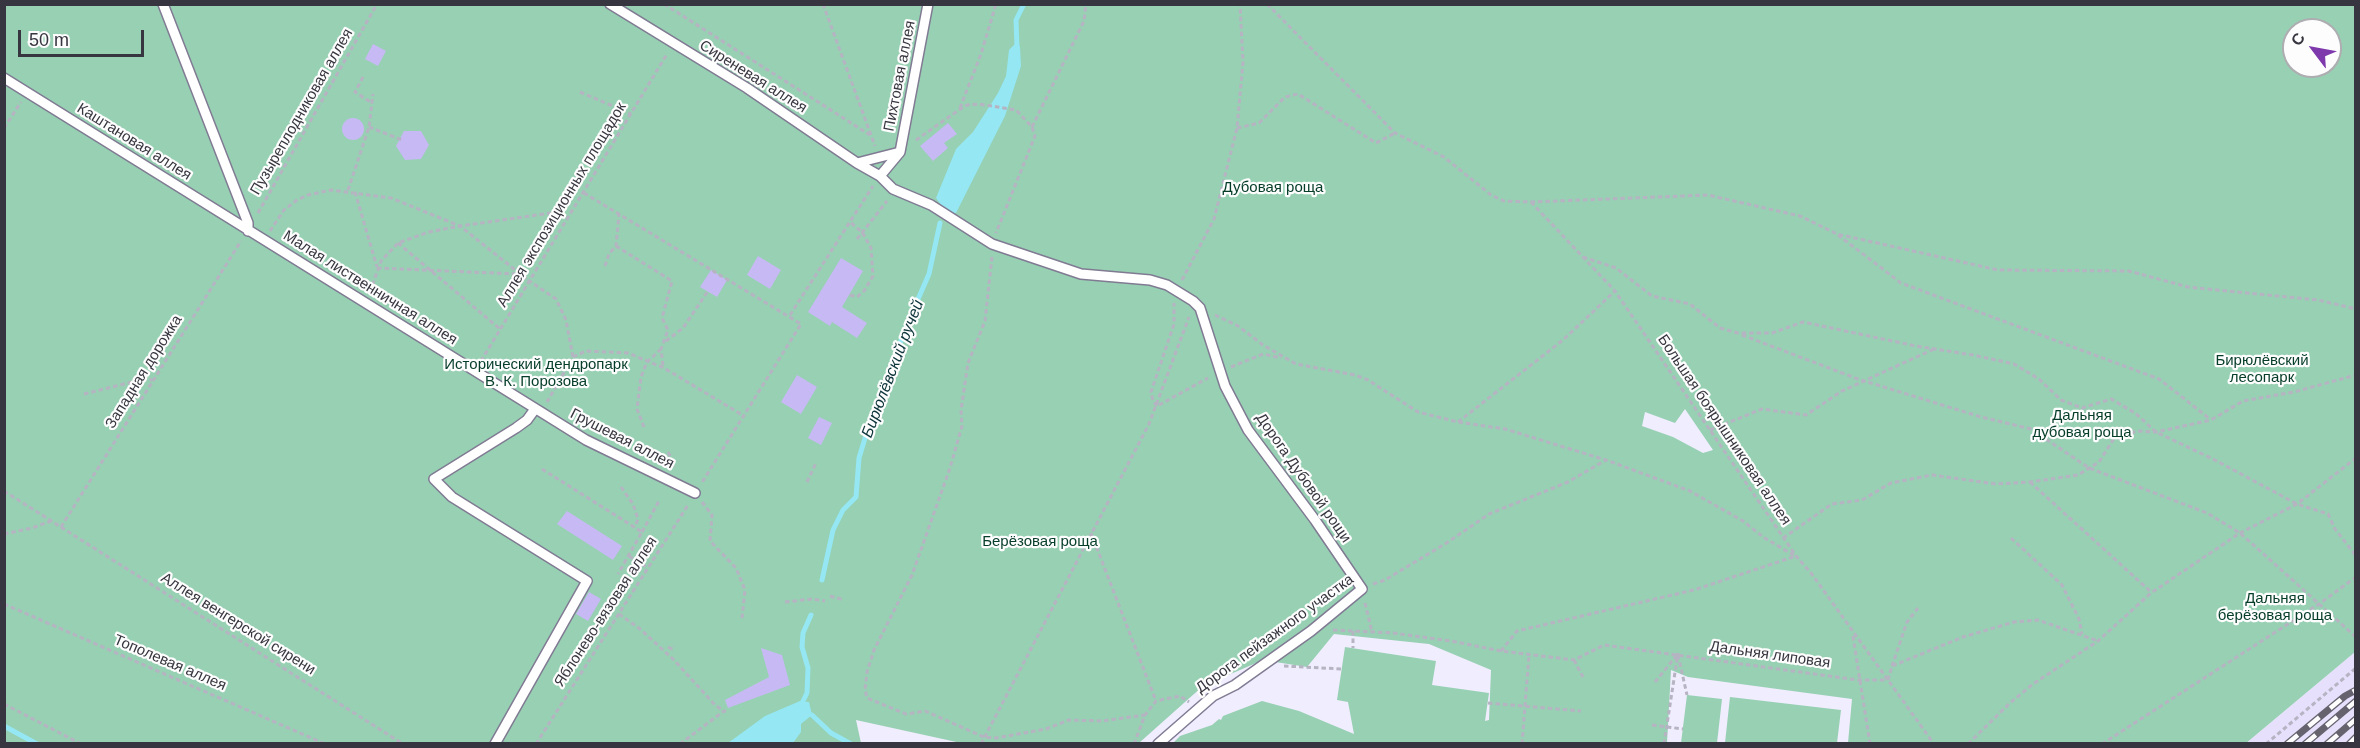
<!DOCTYPE html>
<html>
<head>
<meta charset="utf-8">
<style>
  body { margin:0 }
  #map { position:relative; width:2360px; height:748px; overflow:hidden; background:#f0edfe; font-family:Arial,sans-serif }
  canvas { display:block }
  .frame { position:absolute; inset:0; border:6px solid #37353f; pointer-events:none }
  .north { position:absolute; left:2282px; top:18px; width:60px; height:60px; box-sizing:border-box; background:#fdfdfd; border:2px solid #aeadb1; border-radius:50%; rotate:302deg; font-size:16px; font-weight:700; line-height:24px; text-align:center; color:#37353f }
  .north::after { content:''; display:block; margin:auto; width:21px; height:27px; background:#7e39ac; clip-path:polygon(50% 0,100% 100%,50% 72%,0 100%) }
  .scale { position:absolute; left:18px; top:30px; width:126px; height:27px; box-sizing:border-box; border:3px solid #37353f; border-top:0; padding-left:8px; font-size:18px; line-height:21px; white-space:nowrap; color:#37353f; -webkit-text-stroke:4px #fdfdfd; paint-order:stroke }
</style>
</head>
<body>
<div id="map">
<canvas width="2360" height="748"></canvas>
<div class="frame"></div>
<div class="north">С</div>
<div class="scale">50 m</div>
</div>
<script>
const g = document.querySelector('canvas').getContext('2d');
g.lineJoin = 'round';
function fill(path, color) { g.fillStyle = color; g.fill(path, 'evenodd'); }
const shape = rows => new Path2D(rows.map(r => 'M' + r).join(''));
function strokePath(path, color, width, dash) { g.strokeStyle = color; g.lineWidth = width; g.lineCap = dash ? 'butt' : 'round'; g.setLineDash(dash || []); g.stroke(path); }
function write(font, color, halo, rows, align = 'center') {
  g.font = font + ' Arial,sans-serif'; g.lineWidth = 4.5; g.setLineDash([]); g.textBaseline = 'middle'; g.strokeStyle = halo; g.fillStyle = color; for (const [text, x, y, turn = 0] of rows) {
    g.save(); g.translate(x, y); g.rotate((+turn || 0) * Math.PI / 180); g.textAlign = isNaN(turn) ? turn : align; if (halo) g.strokeText(text, 0, 0); g.fillText(text, 0, 0); g.restore();
  }
}
fill(shape([
  [2355,652,2355,743,2245,744,2274,720]
]), '#e6e0fc');
fill(shape([
  [4,5,2355,5,2355,652,2245,744,1848,743,1852,699,1688,677,1671,670,1667,743,1173,743,1180,736,1212,725,1219,719,1221,720,1223,716,1262,701,1299,711,1354,734,1348,702,1337,700,1345,647,1436,661,1432,685,1489,693,1485,721,1489,720,1491,670,1429,644,1334,634,1307,667,1263,660,1203,686,1139,743,961,743,856,720,861,743,5,743],
  [2294,30,2330,30,2330,66,2294,66],
  [1685,409,1713,450,1703,453,1673,437,1642,426,1645,412,1675,423],
  [1687,695,1722,699,1717,743,1681,743],
  [1730,697,1841,710,1837,743,1725,743]
]), '#97d0b3');
fill(shape([
  [1017,42,1020,47,1021,66,1005,116,956,213,946,212,936,198,956,149,973,132,998,93,1006,76,1009,50],
  [800,701,809,702,812,715,801,724,801,732,793,743,728,743,765,716]
]), '#95e7f3');
strokePath(shape([
  [1017,47,1016,20,1024,4],
  [822,580,833,530,843,510,856,497,859,458,866,435,908,322,929,274,940,223],
  [801,705,807,693,808,668,802,647,803,633,811,615],
  [806,713,812,715,831,733,851,744],
  [4,726,37,744]
]), '#95e7f3', 5);
fill(shape([
  [373,44,386,51,378,66,365,59],
  '342 129a11 11 0 1 1 22 0a11 11 0 1 1-22 0Z',
  [948,123,957,134,944,143,948,148,933,161,920,146],
  [404,131,421,131,429,145,421,159,405,160,396,146],
  [758,256,781,270,770,289,747,275],
  [841,258,863,271,842,307,867,323,857,338,832,322,830,326,808,312],
  [711,270,727,280,717,297,700,287],
  [797,375,817,387,801,414,781,402],
  [819,417,832,423,821,445,808,438],
  [567,511,622,546,613,560,557,524],
  [589,592,601,599,588,621,576,614],
  [761,648,782,655,790,685,728,708,725,700,769,677]
]), '#c7baf4');
const service = shape([
  [163,4,248,223,248,231],
  [610,4,747,88,857,163,880,176,893,189,931,205,992,244,1081,274,1150,280,1167,285,1193,301,1200,308,1225,386,1248,430,1315,520,1362,589,1311,631,1235,685,1213,696,1158,744],
  [4,78,586,440,695,493],
  [857,163,900,152],
  [880,176,900,152,928,4],
  [495,744,587,581,452,497,434,479,516,428,527,420,535,409]
]);
strokePath(service, '#807b93', 12);
strokePath(shape([
  [664,4,870,135],
  [823,4,875,146],
  [1267,4,1395,133,1444,157,1491,195,1504,201,1531,202,1708,195,1800,216,1837,234,1998,270,2129,271,2188,287,2318,300,2356,309],
  [363,77,355,92,372,103],
  [580,92,631,114],
  [960,108,981,54,996,4],
  [369,127,402,140],
  [1032,127,1084,21,1086,4],
  [4,128,21,102],
  [1237,128,1259,123,1285,97,1298,94,1376,143,1395,133],
  [916,140,959,110,967,105,979,104,1016,110,1032,127,1035,136,996,233],
  [348,190,369,127,373,94],
  [355,192,377,267],
  [584,193,801,324,701,484],
  [1531,202,1615,291,1796,556,1811,573,1934,744],
  [258,213,377,4],
  [270,231,284,210,297,200,308,195,331,190,391,198,460,226,529,281],
  [1838,235,1901,283,2159,379,2210,419],
  [857,239,887,201],
  [398,243,500,329],
  [616,246,672,281,662,318,668,330,661,349,663,366],
  [992,257,985,321,968,363,961,410,962,426,950,468,912,575,874,650,867,672,865,689,867,698,906,714,925,711,984,737,996,738,1046,729,1069,720,1102,721,1145,715],
  [1583,257,1616,268,1652,296,1690,304,1720,328,1738,333,1772,333,1803,322,1916,346,1973,355,2014,364,2039,379,2061,400,2082,408,2111,399,2135,413,2156,432,2213,459,2297,504,2328,514,2335,529,2356,556],
  [605,266,609,254,616,246,619,214],
  [377,268,516,274,522,277],
  [528,280,556,299,566,320,573,357,547,402],
  [1182,280,1214,219,1237,128,1243,62,1240,4],
  [370,292,381,261,398,243,429,232,460,226,551,213,560,213,568,219],
  [850,295,857,297,864,291,873,276,871,248,862,232,850,222],
  [790,315,873,186],
  [1215,315,1238,326,1263,345,1296,364,1355,375,1368,380,1418,412,1458,422,1505,429,1606,460,1690,491,1743,521,1763,537,1795,556],
  [1742,335,1858,379,1981,417,2031,429,2089,468,2207,513,2240,533,2356,637],
  [666,341,683,328,708,291],
  [573,357,586,351,628,353,664,368,744,416],
  [481,361,667,54],
  [1231,367,1263,354,1281,358],
  [84,394,144,379,152,380],
  [1159,405,1208,378],
  [1157,406,1153,401,1151,392,1174,324,1174,303],
  [1458,422,1563,340,1615,291],
  [644,427,637,409,641,377,647,362,660,350],
  [1710,430,1762,409,1806,415,1842,391,1934,349],
  [668,452,673,461,673,467],
  [542,469,642,532,618,574],
  [807,482,816,463],
  [2030,482,2151,592],
  [621,487,633,504,638,519,635,527],
  [4,491,403,744],
  [702,502,712,515,710,541,736,568,745,590,742,618],
  [61,527,241,241],
  [642,532,660,499],
  [1091,533,1156,701],
  [4,534,32,528,51,521],
  [1783,538,1832,504,1862,500,1891,483,1932,475,1996,484,2030,482,2078,475,2099,462,2113,440,2137,431,2156,432,2211,420,2243,401,2294,392,2356,375],
  [2011,538,2062,585,2079,619,2082,634],
  [629,556,648,568],
  [1373,584,1385,580,1448,542,1489,514,1568,482,1606,460],
  [830,596,844,600],
  [785,602,812,599,825,601],
  [1365,603,1372,632],
  [4,604,325,744],
  [619,614,640,629,674,660,715,705,724,711],
  [1333,630,1393,633,1451,641,1501,651,1574,660,1604,645,1858,680,1887,680],
  [1353,631,1353,648],
  [1853,636,1870,744],
  [668,647,672,649,674,646],
  [1501,651,1517,631,1694,590,1796,556],
  [1678,655,1687,695],
  [1574,660,1583,677],
  [1284,666,1342,669],
  [1892,666,1907,622,1918,608],
  [1888,680,1892,666,1963,637,2014,622,2038,620,2098,641],
  [1655,682,1677,655],
  [1488,703,1581,711],
  [4,704,81,744],
  [1652,725,1683,729],
  [4,742,8,744],
  [536,744,688,505],
  [680,744,724,711,727,712],
  [981,744,1149,424,1189,317],
  [1134,744,1145,715,1156,701,1180,696,1189,702],
  [1522,744,1529,655],
  [1664,744,1678,653],
  [1968,744,2010,703,2033,684,2098,641,2151,593,2240,533,2297,504,2356,458],
  [2102,744,2319,604,2356,577],
  [2266,744,2356,668]
]), '#b6b3c2', 3, [4.5, 3]);
strokePath(service, '#fff', 9);
const rail = shape([
  [2287,744,2345,696,2356,690],
  [2305,744,2356,701],
  [2327,744,2356,719],
  [2349,744,2356,737]
]);
strokePath(rail, '#66636f', 7);
strokePath(rail, '#fdfdfd', 4.5, [14]);
write('15px', '#37353f', '#fdfdfd', [
  ["Пихтовая аллея",900,76,-79],
  ["Сиреневая аллея",753,77,32],
  ["Пузыреплодниковая аллея",302,112,-60],
  ["Каштановая аллея",134,142,32],
  ["Аллея экспозиционных площадок",562,205,-59],
  ["Малая лиственничная аллея",370,288,32],
  ["Западная дорожка",144,372,-58],
  ["Большая боярышниковая аллея",1724,430,56],
  ["Грушевая аллея",622,439,27],
  ["Дорога Дубовой рощи",1303,478,55],
  ["Яблонево-вязовая аллея",606,612,-57],
  ["Аллея венгерской сирени",238,624,32],
  ["Дорога пейзажного участка",1275,634,-36],
  ["Дальняя липовая",1770,655,8],
  ["Тополевая аллея",170,663,23]
]);
write('15px', '#053d28', '#fdfdfd', [
  ["Дубовая роща",1273,188],
  ["Бирюлёвский",2262,361],
  ["лесопарк",2262,378],
  ["Исторический дендропарк",536,365],
  ["В. К. Порозова",536,382],
  ["Дальняя",2082,416],
  ["дубовая роща",2082,433],
  ["Берёзовая роща",1040,542],
  ["Дальняя",2275,599],
  ["берёзовая роща",2275,616]
]);
write('italic 16px', '#0c343a', '#fdfdfd', [
  ["Бирюлёвский ручей",893,369,-69]
]);
</script>
</body>
</html>
